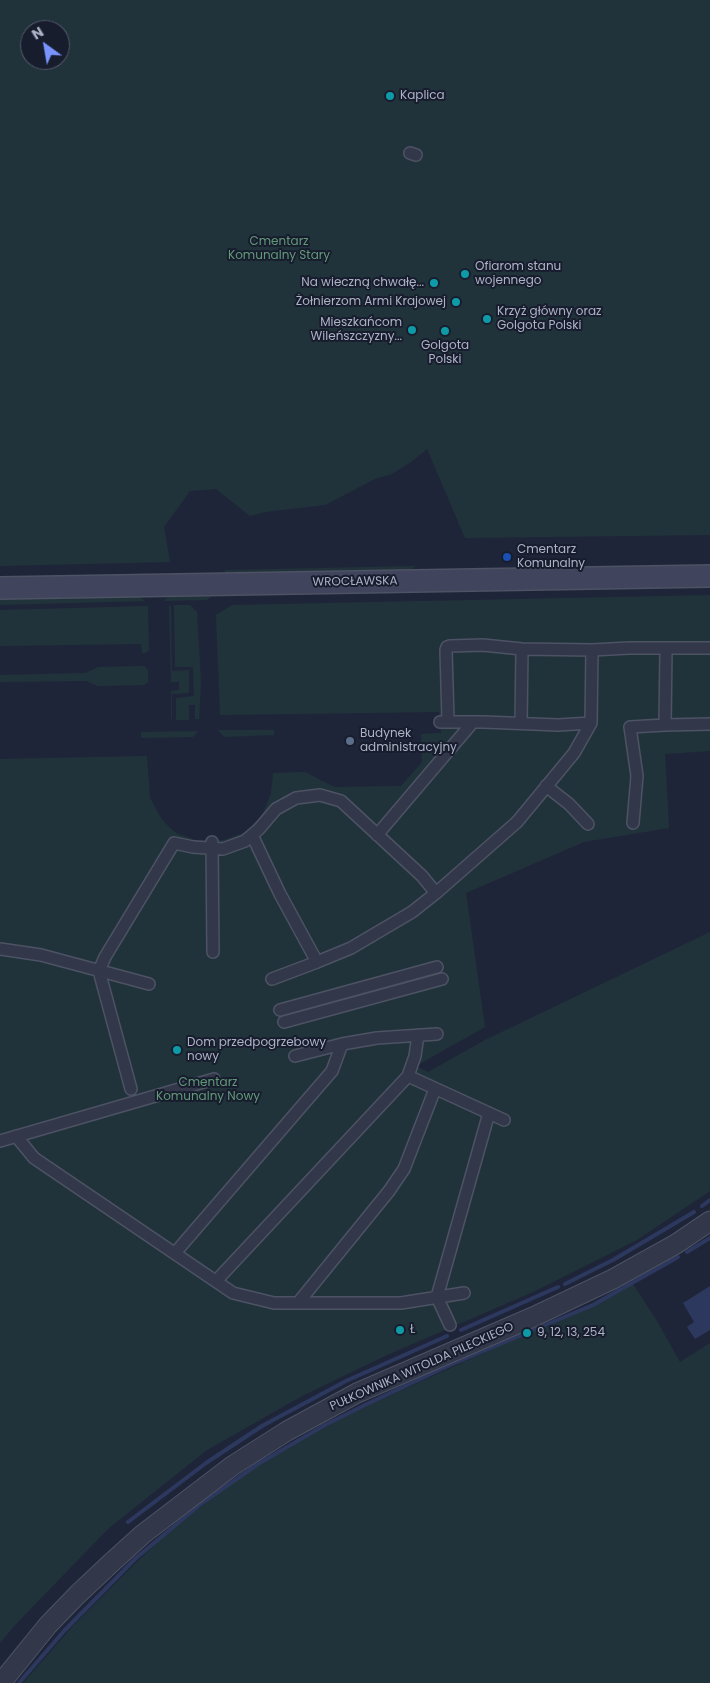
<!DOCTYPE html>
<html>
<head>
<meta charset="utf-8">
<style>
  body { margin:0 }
  #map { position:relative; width:710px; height:1683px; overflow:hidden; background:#1f2539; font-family:Poppins,sans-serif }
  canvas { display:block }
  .north { position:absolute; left:20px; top:20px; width:50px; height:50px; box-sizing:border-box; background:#181d2e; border:1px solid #54596b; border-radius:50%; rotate:328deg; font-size:14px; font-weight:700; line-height:20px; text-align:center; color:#adb2c6 }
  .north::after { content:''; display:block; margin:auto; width:18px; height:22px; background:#7994ff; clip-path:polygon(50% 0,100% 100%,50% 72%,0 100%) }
</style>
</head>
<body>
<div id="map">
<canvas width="710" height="1683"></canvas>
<div class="north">N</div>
</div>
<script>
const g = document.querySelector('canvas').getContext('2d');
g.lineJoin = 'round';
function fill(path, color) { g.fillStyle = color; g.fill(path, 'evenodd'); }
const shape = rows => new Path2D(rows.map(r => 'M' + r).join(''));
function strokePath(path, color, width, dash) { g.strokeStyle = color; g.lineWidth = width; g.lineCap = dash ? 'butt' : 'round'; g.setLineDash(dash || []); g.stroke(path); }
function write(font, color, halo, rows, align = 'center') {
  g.font = font + ' Poppins,sans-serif'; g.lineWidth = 4; g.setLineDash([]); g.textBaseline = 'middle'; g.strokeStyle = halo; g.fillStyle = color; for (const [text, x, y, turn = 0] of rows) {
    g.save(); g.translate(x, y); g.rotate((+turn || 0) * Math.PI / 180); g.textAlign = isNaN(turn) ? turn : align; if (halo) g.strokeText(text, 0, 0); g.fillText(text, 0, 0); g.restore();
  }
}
fill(shape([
  [0,0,710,0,710,535,465,538,427,449,411,462,392,474,375,479,325,505,265,512,250,516,216,489,190,491,164,527,170,562,0,566],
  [30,30,60,30,60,60,30,60],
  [416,566,410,570,225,573,225,570],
  [214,594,207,600,164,601,170,595],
  [710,595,710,751,665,754,669,828,584,842,466,893,485,1027,416,1066,428,1072,485,1040,710,932,710,1191,637,1240,533,1292,387,1355,302,1396,207,1450,109,1528,16,1624,0,1643,0,759,147,756,150,798,161,818,169,827,178,834,196,840,224,840,245,832,262,815,271,794,273,773,305,772,334,787,401,786,422,762,421,734,441,733,439,712,220,715,216,615,232,605],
  [139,596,145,601,0,605,0,599],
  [174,605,190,605,197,612,201,682,199,719,195,719,195,705,189,705,189,720,176,720,176,698,194,696,193,667,175,667],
  [148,606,149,650,145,653,142,653,141,644,0,646,0,610],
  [169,606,171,606,172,671,189,670,189,693,172,694,172,719,171,719,171,691,179,690,179,682,171,682],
  [144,666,148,670,148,682,144,685,98,686,86,681,0,682,0,675,86,673,98,667],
  [218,730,274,730,274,735,224,737],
  [198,731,193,737,141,738,141,732],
  [633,1284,657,1321,680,1362,710,1343,710,1683,23,1683,72,1627,161,1538,243,1474,345,1416,508,1342,548,1326]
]), '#21333a');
fill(shape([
  [710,1286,710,1330,695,1339,687,1327,694,1322,683,1303]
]), '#2d385e');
strokePath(shape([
  [702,1206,710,1200],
  [687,1252,710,1238],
  [565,1284,613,1260,694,1212],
  [461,1330,558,1287],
  [128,1522,206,1463,262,1426,346,1381,447,1336],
  [19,1683,64,1631,136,1558,202,1503,258,1464,325,1425,365,1405,450,1365,593,1305,678,1257]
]), '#2d385e', 4);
const pedestrian = shape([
  [410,153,416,155],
  [448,721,446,650,447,647,450,646,483,645,522,649,592,650,629,648,710,648],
  [440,722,484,722,558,725,591,723],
  [521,723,522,649],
  [665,725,666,649],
  [546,786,569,804,588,824],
  [633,823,637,776,630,727,665,725,710,724],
  [252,835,280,894,317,962],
  [377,835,473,722],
  [212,842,213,952],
  [436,893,517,822,574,753,591,723,592,650],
  [0,949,41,955,149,984],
  [280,1010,437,967],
  [284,1022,442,979],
  [418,1035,415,1056,408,1076,504,1120],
  [295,1056,342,1044,377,1038,437,1034],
  [131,1089,99,971,105,957,174,843,193,847,223,849,245,841,259,829,276,809,296,798,320,795,341,801,422,876,436,893,412,912,351,948,317,962,272,979],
  [16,1136,34,1158,233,1293,274,1303,401,1303,464,1293],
  [0,1141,214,1079],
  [175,1253,332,1071,342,1044],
  [216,1281,408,1076],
  [298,1303,389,1191,404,1169,435,1089],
  [450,1325,437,1297,489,1113]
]);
const tertiary = shape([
  [1,1683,48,1625,77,1595,111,1563,143,1534,232,1466,287,1431,357,1393,533,1317,613,1279,676,1244,710,1221]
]);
const secondary = shape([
  [0,588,710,576]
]);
strokePath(pedestrian, '#4d5264', 14);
strokePath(tertiary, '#4d5264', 21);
strokePath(secondary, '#4d5264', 24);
strokePath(pedestrian, '#32384a', 11);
strokePath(tertiary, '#32384a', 19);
strokePath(secondary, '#40455d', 21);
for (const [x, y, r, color] of [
  [390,96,5,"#0f9aa8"],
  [465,274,5,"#0f9aa8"],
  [434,283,5,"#0f9aa8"],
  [456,302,5,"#0f9aa8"],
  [487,319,5,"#0f9aa8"],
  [412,330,5,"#0f9aa8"],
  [445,331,5,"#0f9aa8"],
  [507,557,5,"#1a4fb4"],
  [350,741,5,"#5c6f8a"],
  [177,1050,5,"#0f9aa8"],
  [400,1330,5,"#0f9aa8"],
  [527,1333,5,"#0f9aa8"]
]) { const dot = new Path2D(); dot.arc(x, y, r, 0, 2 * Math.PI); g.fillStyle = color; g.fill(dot); strokePath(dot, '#181d2e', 2); }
write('12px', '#adb2c6', '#181d2e', [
  ["Kaplica",400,96],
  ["Ofiarom stanu",475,267],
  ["wojennego",475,281],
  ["Na wieczną chwałę...",424,283,"right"],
  ["Żołnierzom Armi Krajowej",446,302,"right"],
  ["Krzyż główny oraz",497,312],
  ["Golgota Polski",497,326],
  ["Mieszkańcom",402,323,"right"],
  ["Wileńszczyzny...",402,337,"right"],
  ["Golgota",445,346,"center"],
  ["Polski",445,360,"center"],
  ["Cmentarz",517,550],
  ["Komunalny",517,564],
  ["Budynek",360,734],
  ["administracyjny",360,748],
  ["Dom przedpogrzebowy",187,1043],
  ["nowy",187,1057],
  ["Ł",410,1330],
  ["9, 12, 13, 254",537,1333]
], 'left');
write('12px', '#629979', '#181d2e', [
  ["Cmentarz",279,242],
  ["Komunalny Stary",279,256],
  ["Cmentarz",208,1083],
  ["Komunalny Nowy",208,1097]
]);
write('12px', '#adb2c6', '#181d2e', [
  ["WROCŁAWSKA",355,582,-1],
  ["PUŁKOWNIKA WITOLDA PILECKIEGO",422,1367,-24]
]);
</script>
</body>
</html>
